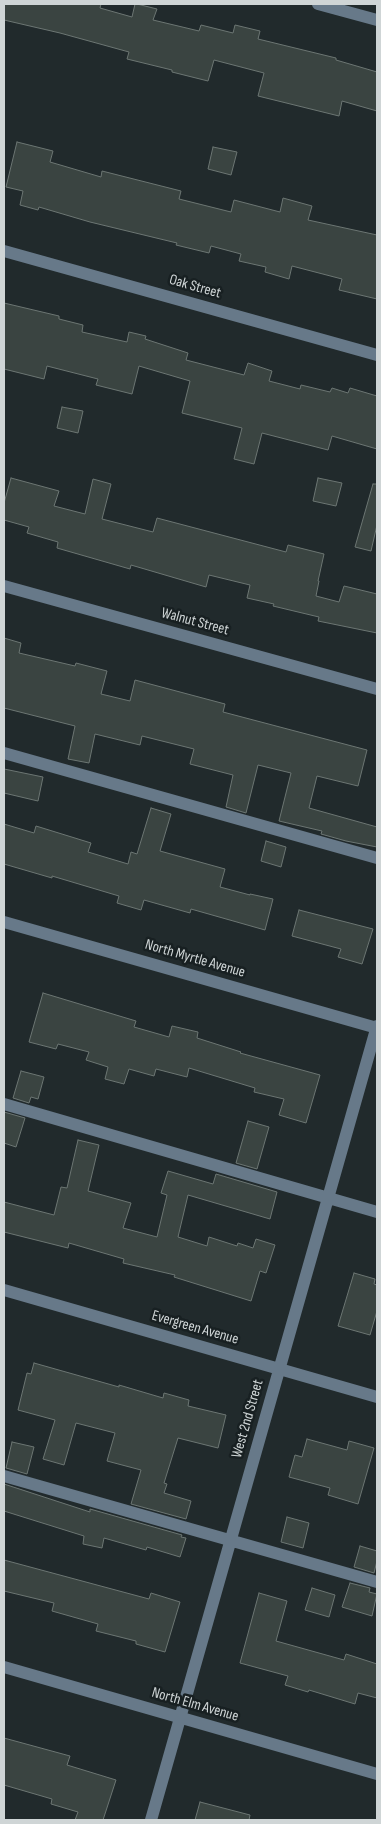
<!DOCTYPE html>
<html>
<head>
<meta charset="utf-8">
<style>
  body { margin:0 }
  #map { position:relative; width:381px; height:1824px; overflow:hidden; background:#212a2c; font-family:"Sofia Sans Condensed",sans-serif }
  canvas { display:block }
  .frame { position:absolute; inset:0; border:5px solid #cfd5d6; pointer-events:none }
</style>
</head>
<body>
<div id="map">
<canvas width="381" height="1824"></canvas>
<div class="frame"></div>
</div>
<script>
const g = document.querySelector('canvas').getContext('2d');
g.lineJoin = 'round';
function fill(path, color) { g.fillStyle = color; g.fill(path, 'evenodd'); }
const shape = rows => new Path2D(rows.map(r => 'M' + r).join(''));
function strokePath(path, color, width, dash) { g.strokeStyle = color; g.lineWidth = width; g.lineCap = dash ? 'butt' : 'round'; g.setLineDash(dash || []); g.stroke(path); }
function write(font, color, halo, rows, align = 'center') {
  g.font = font + ' "Sofia Sans Condensed",sans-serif'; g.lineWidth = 5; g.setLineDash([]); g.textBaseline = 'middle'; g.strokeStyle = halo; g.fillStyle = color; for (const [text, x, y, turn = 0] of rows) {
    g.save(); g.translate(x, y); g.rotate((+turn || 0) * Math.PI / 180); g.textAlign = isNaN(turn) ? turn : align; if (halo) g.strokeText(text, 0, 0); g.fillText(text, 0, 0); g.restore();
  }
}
const building = shape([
  [4,4,101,4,100,8,132,17,135,4,137,4,157,9,153,20,199,31,201,25,233,33,235,25,260,31,258,39,336,58,336,60,377,72,377,111,342,101,339,116,258,96,264,73,214,60,208,81,172,72,172,70,127,59,129,52,60,33,4,20,4,4],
  [17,142,53,151,50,162,101,177,102,171,181,191,179,199,231,212,234,200,280,212,283,198,312,206,308,220,377,235,377,299,339,290,342,279,292,266,289,279,265,272,266,267,239,261,241,254,211,246,209,253,176,245,177,243,90,222,39,207,38,210,20,205,23,191,6,187,17,142],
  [213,147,237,152,231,175,208,169,213,147],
  [4,303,59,316,59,319,83,325,82,332,127,342,129,332,146,336,145,339,188,353,186,360,244,375,248,363,272,371,269,381,300,389,301,385,330,392,332,388,348,393,350,388,377,396,377,449,332,436,328,450,262,433,254,464,234,459,242,428,182,413,190,381,139,366,132,394,96,385,98,379,47,366,44,379,4,369,4,303],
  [62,407,83,411,78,433,57,428,62,407],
  [11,478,59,491,54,506,85,514,93,479,111,484,102,519,153,532,157,518,286,552,288,545,324,554,318,581,319,581,316,596,339,602,344,586,377,594,377,633,318,621,319,617,273,606,274,604,247,598,250,585,209,575,206,587,131,565,130,569,57,548,58,542,27,533,29,527,4,520,4,503,11,478],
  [318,478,342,483,336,506,313,501,318,478],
  [373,484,377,484,377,525,371,551,355,547,373,484],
  [4,638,21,643,19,653,75,666,76,663,107,671,101,694,130,701,135,680,225,704,223,712,367,750,358,786,317,776,309,808,377,827,377,847,346,841,321,834,322,831,279,821,291,773,258,765,246,813,226,807,233,775,190,764,194,749,142,736,140,745,95,734,89,763,68,759,75,726,4,708,4,638],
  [4,769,43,777,38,801,4,793,4,769],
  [151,808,171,814,160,851,225,869,220,887,250,895,250,894,273,899,265,930,191,909,190,913,144,900,141,910,117,903,119,896,52,876,52,878,4,864,4,824,34,833,36,826,91,843,88,852,128,864,131,852,137,854,151,808],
  [266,841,286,847,281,867,261,861,266,841],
  [299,910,373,929,362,964,338,957,341,949,292,936,299,910],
  [43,993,136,1021,134,1027,169,1037,172,1026,198,1032,197,1038,241,1052,240,1053,320,1075,306,1123,279,1115,284,1099,254,1092,255,1088,189,1068,187,1077,156,1069,154,1076,129,1069,124,1084,105,1079,108,1067,86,1060,89,1052,58,1044,56,1049,29,1042,43,993],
  [21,1071,44,1077,38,1099,31,1097,29,1103,13,1098,21,1071],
  [4,1112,25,1118,16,1147,4,1143,4,1112],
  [248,1121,269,1127,257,1169,236,1163,248,1121],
  [78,1140,99,1145,88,1191,131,1203,123,1228,157,1237,167,1195,161,1193,168,1171,213,1184,216,1174,277,1192,270,1219,188,1195,178,1237,207,1246,209,1237,237,1246,238,1243,253,1248,256,1239,275,1245,266,1273,260,1271,251,1301,174,1277,175,1275,123,1263,124,1259,69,1243,68,1248,4,1232,4,1202,54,1215,61,1187,67,1188,78,1140],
  [354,1273,375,1279,374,1284,377,1285,377,1311,370,1335,338,1326,354,1273],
  [34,1363,119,1387,119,1385,163,1398,164,1393,189,1400,188,1406,226,1415,218,1448,178,1438,164,1483,167,1484,164,1493,191,1501,186,1519,131,1504,141,1470,107,1461,115,1433,76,1423,64,1465,43,1459,55,1420,18,1410,27,1373,31,1374,34,1363],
  [307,1439,347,1450,349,1441,374,1448,358,1504,328,1495,330,1488,289,1477,295,1455,302,1457,307,1439],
  [12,1442,34,1447,27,1474,6,1468,12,1442],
  [4,1484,90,1512,90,1509,182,1535,181,1537,186,1538,180,1557,147,1547,146,1550,104,1538,102,1548,83,1544,84,1536,4,1511,4,1484],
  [287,1517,309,1523,303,1548,281,1542,287,1517],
  [360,1546,377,1551,377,1561,374,1573,354,1567,360,1546],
  [4,1560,149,1599,151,1593,180,1602,165,1652,136,1644,136,1641,96,1631,98,1624,52,1611,54,1603,4,1591,4,1560],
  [350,1583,370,1588,369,1592,377,1594,372,1616,342,1607,350,1583],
  [312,1588,335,1595,329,1617,305,1610,312,1588],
  [259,1593,287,1601,276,1641,344,1660,346,1654,377,1664,377,1698,358,1693,355,1704,309,1690,308,1692,285,1685,288,1676,240,1663,259,1593],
  [4,1738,70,1756,67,1765,116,1780,103,1820,75,1820,78,1812,51,1804,52,1799,4,1785,4,1738],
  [200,1802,250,1815,249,1820,195,1820,200,1802]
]);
fill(building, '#3a4441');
strokePath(building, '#6c7673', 1);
strokePath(shape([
  [318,4,377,20],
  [4,251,377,355],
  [4,586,377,689],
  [4,753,377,858],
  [4,922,377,1028],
  [4,1104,377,1212],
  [4,1290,377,1397],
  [4,1476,377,1582],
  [4,1667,377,1774],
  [151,1820,377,1026]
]), '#677989', 12);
write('15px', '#cfd5d6', '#182022', [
  ["Oak Street",195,287,16],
  ["Walnut Street",195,622,15],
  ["North Myrtle Avenue",195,959,16],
  ["Evergreen Avenue",195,1328,16],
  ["West 2nd Street",248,1419,-74],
  ["North Elm Avenue",195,1705,16]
]);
</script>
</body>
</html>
